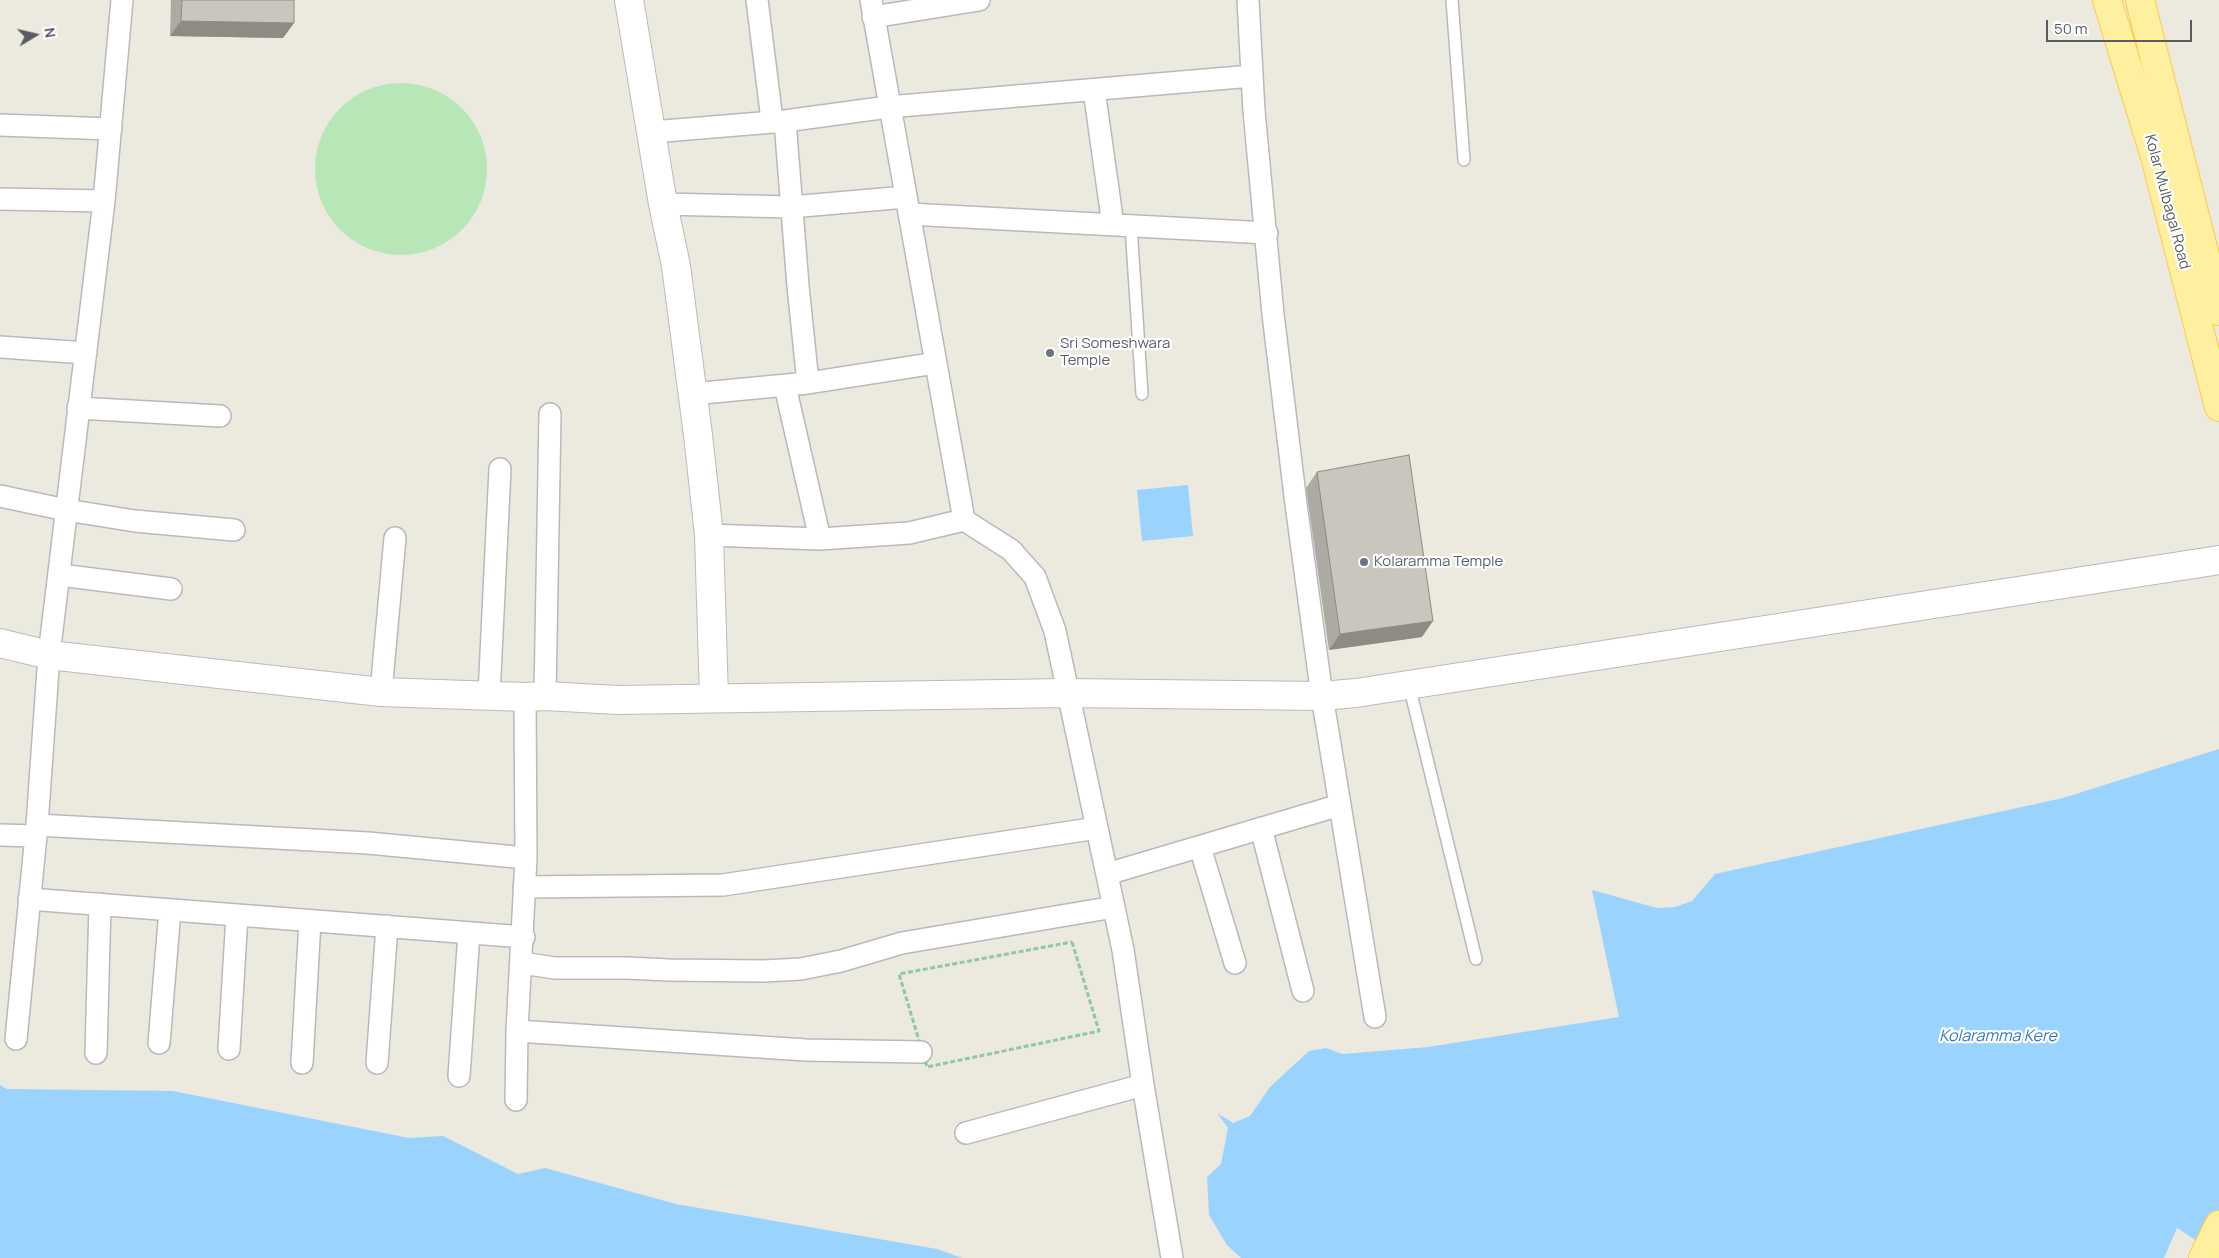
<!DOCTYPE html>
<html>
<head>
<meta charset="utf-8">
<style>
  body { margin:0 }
  #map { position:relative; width:2219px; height:1258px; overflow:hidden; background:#ece9de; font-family:Manrope,sans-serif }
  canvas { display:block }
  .north { position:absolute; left:10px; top:10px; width:50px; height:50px; -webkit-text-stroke:4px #fff; paint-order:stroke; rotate:81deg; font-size:14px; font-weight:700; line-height:20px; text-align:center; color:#575c61 }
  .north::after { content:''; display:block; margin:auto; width:18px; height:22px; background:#575c61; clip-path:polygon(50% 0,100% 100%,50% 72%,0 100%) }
  .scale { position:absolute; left:2046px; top:20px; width:146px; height:22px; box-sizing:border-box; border:2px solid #575c61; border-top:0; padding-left:6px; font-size:15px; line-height:18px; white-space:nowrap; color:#575c61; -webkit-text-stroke:4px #fff; paint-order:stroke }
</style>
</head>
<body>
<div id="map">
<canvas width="2219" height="1258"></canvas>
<div class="north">N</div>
<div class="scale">50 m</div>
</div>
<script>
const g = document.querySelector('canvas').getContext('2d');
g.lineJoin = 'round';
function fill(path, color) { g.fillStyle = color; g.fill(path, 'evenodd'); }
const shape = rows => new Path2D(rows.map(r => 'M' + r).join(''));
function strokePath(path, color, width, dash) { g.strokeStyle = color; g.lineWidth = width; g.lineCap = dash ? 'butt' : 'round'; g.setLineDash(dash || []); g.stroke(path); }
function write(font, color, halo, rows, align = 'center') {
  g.font = font + ' Manrope,sans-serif'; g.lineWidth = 4.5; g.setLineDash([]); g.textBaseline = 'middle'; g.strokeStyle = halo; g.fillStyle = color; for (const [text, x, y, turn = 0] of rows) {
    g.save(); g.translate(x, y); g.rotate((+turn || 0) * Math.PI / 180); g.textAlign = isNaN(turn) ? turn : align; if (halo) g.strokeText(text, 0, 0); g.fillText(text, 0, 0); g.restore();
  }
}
fill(shape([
  '315 169a86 86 0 1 1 172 0a86 86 0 1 1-172 0Z'
]), '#b7e7b7');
fill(shape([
  [1188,485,1193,536,1142,541,1137,490],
  [2219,749,2219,1255,2177,1228,2164,1258,1241,1258,1227,1245,1209,1215,1207,1177,1221,1164,1228,1128,1217,1113,1233,1123,1250,1116,1270,1087,1309,1051,1326,1048,1342,1054,1428,1047,1619,1017,1592,890,1657,908,1675,907,1692,901,1715,874,2063,798],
  [0,1085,7,1089,173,1091,409,1138,443,1136,518,1174,545,1168,676,1204,937,1249,962,1258,0,1258]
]), '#9bd3ff');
const lane = shape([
  [1452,0,1464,160],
  [1131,226,1142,394],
  [1409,685,1476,959]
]);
const street = shape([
  [757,0,772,120],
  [1248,0,1254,111,1273,314,1296,504,1322,696,1375,1017],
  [873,17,979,0],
  [1094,90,1113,225],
  [785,121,798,286,808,383],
  [0,125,111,129],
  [652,132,785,121,888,107,1252,76],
  [0,199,104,201],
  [663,204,791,207,906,197],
  [909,214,1267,233],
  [0,347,86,353],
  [785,386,820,539],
  [692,394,808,383,936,363],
  [78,408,220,416],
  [0,496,66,510,135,521,234,530],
  [964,520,1011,550,1035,577,1055,631,1123,950,1143,1085,1172,1258],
  [709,535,820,539,909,533,964,520,871,0],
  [60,575,171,589],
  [381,692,395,538],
  [489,695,500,469],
  [545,696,550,414],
  [37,825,368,843,526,858],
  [1261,828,1303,991],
  [0,835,36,836],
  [1200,847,1235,963],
  [1107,874,1340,805],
  [524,887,723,885,1097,828],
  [29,899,524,937],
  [522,963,555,968,627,968,669,970,764,971,801,969,841,961,902,943,1114,907],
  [517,1031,806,1050,921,1052],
  [16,1039,37,825,49,655,104,201,122,0],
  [159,1043,170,910],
  [229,1049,237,915],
  [96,1053,100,904],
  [302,1063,310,921],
  [377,1063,387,926],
  [459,1076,469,933],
  [516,1100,517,1031,526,858,525,697],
  [966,1133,1143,1085]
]);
const secondary = shape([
  [629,0,663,204,676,266,698,435,709,535,714,698],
  [0,643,49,655,381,692,525,697,545,696,618,700,1067,693,1322,696,1356,693,2219,560]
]);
const primary = shape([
  [2107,0,2156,160,2219,407],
  [2140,0,2219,311],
  [2203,1258,2219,1225]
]);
strokePath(lane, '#b6babf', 14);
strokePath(street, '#b6babf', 24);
strokePath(secondary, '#b7bbc2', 30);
strokePath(primary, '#ffcb44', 30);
strokePath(shape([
  [1072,942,1099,1031,927,1067,899,974,1072,942]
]), '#90c8a0', 3, [5, 2.5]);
strokePath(lane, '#fff', 11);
strokePath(street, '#fff', 21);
strokePath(secondary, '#fff', 28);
strokePath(primary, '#fff0a0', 28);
fill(shape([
  [171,0,294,0,294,23,283,38,170,36],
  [1317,472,1422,637,1329,650,1306,488]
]), '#adaaa3');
fill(shape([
  [181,21,294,23,283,38,170,36],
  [1433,621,1422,637,1329,650,1340,634]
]), '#8d8b84');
const building = shape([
  [182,0,294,0,294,23,181,21,182,0],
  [1409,455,1433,621,1340,634,1317,472,1409,455]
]);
fill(building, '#c9c6bd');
strokePath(building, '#8d8b84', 1);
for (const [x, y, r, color] of [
  [1050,353,5,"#6b7280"],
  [1364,562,5,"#6b7280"]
]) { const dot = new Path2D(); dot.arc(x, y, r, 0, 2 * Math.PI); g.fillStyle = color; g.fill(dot); strokePath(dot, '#fff', 2); }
write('15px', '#575c61', '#fff', [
  ["Kolar Mulbagal Road",2167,202,75]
]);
write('15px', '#5b616d', '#fff', [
  ["Sri Someshwara",1060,344],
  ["Temple",1060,361],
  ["Kolaramma Temple",1374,562]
], 'left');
write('italic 16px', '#3179c4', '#fff', [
  ["Kolaramma Kere",1998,1037]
]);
</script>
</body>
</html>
